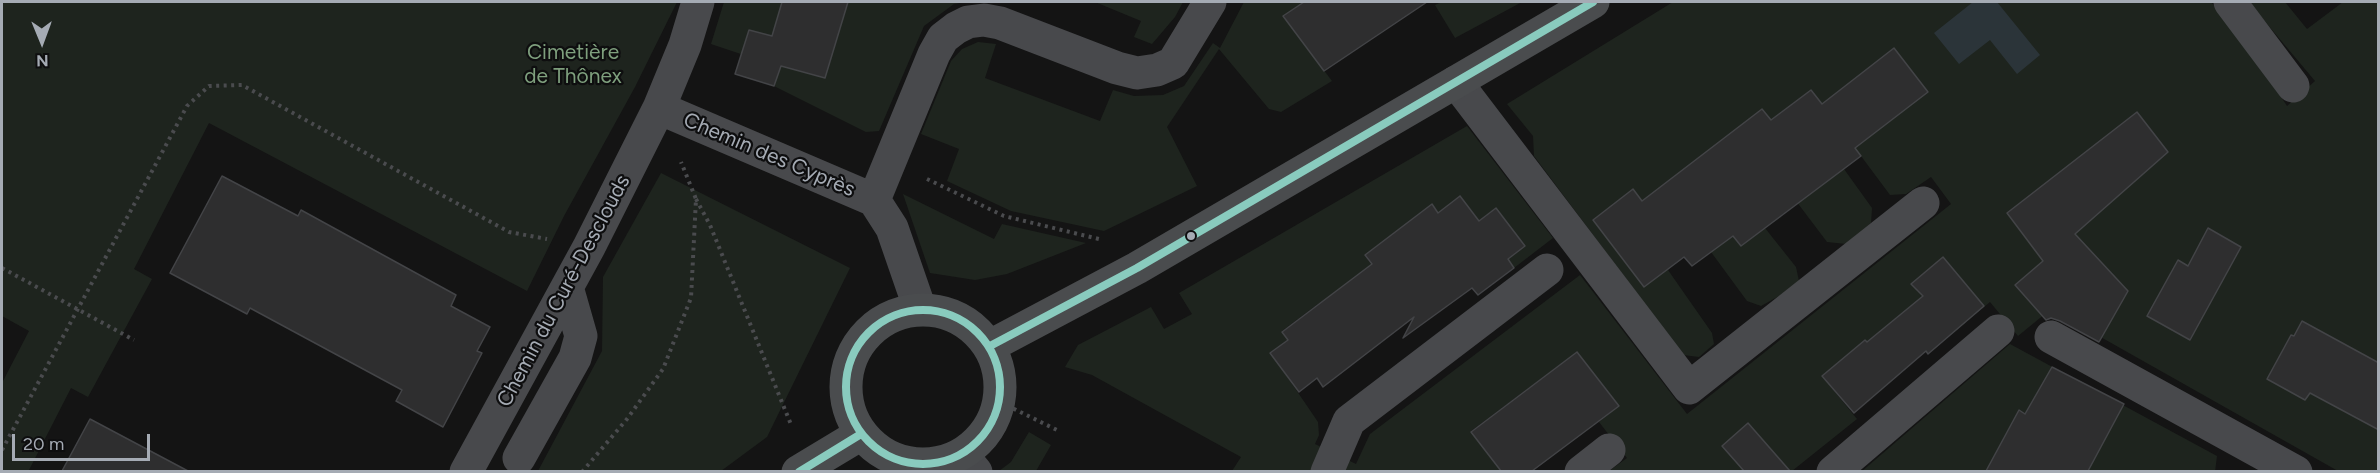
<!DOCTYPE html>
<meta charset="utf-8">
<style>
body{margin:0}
#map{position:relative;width:2380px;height:473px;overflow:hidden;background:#141414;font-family:Figtree,sans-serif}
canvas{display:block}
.frame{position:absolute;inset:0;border:3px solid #a5abb4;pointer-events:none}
.north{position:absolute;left:12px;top:12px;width:60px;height:60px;-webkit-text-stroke:4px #0e0e0f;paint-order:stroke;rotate:179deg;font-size:16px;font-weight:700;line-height:24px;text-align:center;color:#a5abb4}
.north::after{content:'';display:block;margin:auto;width:21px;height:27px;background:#a5abb4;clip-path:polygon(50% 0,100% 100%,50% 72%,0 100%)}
.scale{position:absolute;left:12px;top:434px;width:138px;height:27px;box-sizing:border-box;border:3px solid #a5abb4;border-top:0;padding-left:8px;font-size:18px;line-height:21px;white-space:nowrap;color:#a5abb4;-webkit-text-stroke:4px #0e0e0f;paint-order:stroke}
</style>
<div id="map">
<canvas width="2380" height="473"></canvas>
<div class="frame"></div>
<div class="north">N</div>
<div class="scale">20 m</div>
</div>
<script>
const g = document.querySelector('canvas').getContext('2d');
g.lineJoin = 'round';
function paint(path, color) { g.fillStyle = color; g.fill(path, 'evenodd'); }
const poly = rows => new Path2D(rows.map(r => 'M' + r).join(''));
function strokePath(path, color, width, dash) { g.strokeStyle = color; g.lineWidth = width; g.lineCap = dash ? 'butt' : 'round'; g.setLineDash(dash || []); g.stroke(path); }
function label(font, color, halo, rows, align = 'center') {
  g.font = font + ' Figtree,sans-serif'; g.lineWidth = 4.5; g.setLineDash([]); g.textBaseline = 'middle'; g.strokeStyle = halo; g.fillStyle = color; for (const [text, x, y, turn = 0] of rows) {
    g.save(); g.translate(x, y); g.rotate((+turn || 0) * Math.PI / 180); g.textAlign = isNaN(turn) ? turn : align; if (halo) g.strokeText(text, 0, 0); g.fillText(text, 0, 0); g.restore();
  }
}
const green = poly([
 [2,2,677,2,635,87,564,216,527,291,209,123,134,269,152,279,88,397,71,388,28,472,2,471,2,383,29,331,2,316],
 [724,2,965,2,954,4,924,26,879,131,866,132,774,86,736,73,741,54,711,44],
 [1095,2,1183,2,1175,17,1152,44,1134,37,1141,21],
 [1244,2,1304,2,1283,16,1332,81,1281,112,1269,109,1219,49,1167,127,1197,186,1104,231,1011,211,947,181,959,149,921,134,951,61,962,49,978,42,996,44,985,78,1100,121,1113,90,1134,96,1163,95,1184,86,1213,43,1220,48],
 [1442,2,1522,2,1455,38,1435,5],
 [1673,2,2211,2,2251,50,2287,106,2315,81,2252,6,2252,2,2285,2,2307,29,2343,2,2378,2,2378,471,2338,471,2051,309,2018,336,1990,302,1928,354,1925,351,1872,348,1865,340,1822,376,1857,419,1792,471,1609,471,1627,458,1599,422,1618,406,1577,352,1471,431,1501,472,1232,471,1241,457,1092,375,1065,367,1078,345,1151,307,1164,329,1192,314,1179,293,1467,126,1553,238,1514,268,1508,259,1525,246,1496,208,1479,221,1473,213,1387,239,1365,256,1377,272,1318,304,1282,331,1288,340,1271,353,1318,422,1319,435,1315,444,1356,464,1370,434,1580,275,1687,414,1951,204,1931,177,1906,194,1890,195,1861,156,1844,169,1872,208,1871,223,1846,244,1827,242,1790,193,1773,206,1781,217,1765,228,1796,267,1799,281,1779,296,1761,306,1747,301,1711,252,1692,266,1684,257,1668,270,1712,333,1714,344,1699,357,1683,355,1534,156,1533,136,1507,104],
 [661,173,850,268,767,437,721,471,538,471,602,351,603,277],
 [903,194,994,239,1002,224,1086,243,1007,274,975,280,930,273],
 [2010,344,2217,456,2215,472,1861,472],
 [1029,432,1051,445,1036,471,999,471,1011,462]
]);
const water = poly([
 [1973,2,1997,2,2040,55,2017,74,1990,40,1959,64,1934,33]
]);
const building = poly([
 [782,2,848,2,825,78,781,66,774,86,735,74,749,30,772,36,782,2],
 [1304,2,1427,2,1324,71,1283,16,1304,2],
 [1894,48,1928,92,1855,148,1861,156,1741,246,1733,236,1692,266,1684,257,1644,287,1593,220,1633,189,1642,201,1762,109,1771,120,1811,90,1822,104,1894,48],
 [2137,112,2168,152,2075,234,2128,291,2099,342,2060,321,2051,318,2046,320,2015,285,2043,261,2007,213,2137,112],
 [222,176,298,216,301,210,456,295,451,306,490,327,477,351,482,353,443,427,396,401,402,390,250,308,247,314,170,273,222,176],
 [1460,196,1479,221,1496,208,1525,246,1508,259,1514,268,1478,295,1472,288,1403,338,1414,317,1323,387,1317,378,1299,392,1270,353,1288,340,1282,332,1372,264,1365,255,1432,204,1438,213,1460,196],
 [2208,228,2241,247,2190,340,2147,316,2178,260,2188,266,2208,228],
 [1943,257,1984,306,1928,354,1926,351,1854,413,1822,376,1865,340,1867,342,1923,296,1911,284,1943,257],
 [2302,321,2379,363,2379,430,2310,393,2305,400,2267,379,2291,335,2294,336,2302,321],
 [1577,352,1619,406,1532,471,1501,471,1471,432,1577,352],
 [2052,367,2124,404,2088,471,1986,471,2019,410,2025,414,2052,367],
 [90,419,188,471,62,471,90,419],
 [1748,423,1790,471,1744,471,1722,446,1748,423]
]);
const path = poly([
 [927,179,1004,216,1103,240],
 [696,199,710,225,792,427],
 [2,268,134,340],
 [1000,402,1059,431],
 [2,450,187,106,209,86,242,85,509,232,547,239],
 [582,472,627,419,663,369,691,298,696,199,681,162]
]);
const minor = poly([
 [698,2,685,45,659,108,874,200,892,228,920,309],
 [2230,2,2293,86],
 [1456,82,1689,388,1923,203],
 [874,200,934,54,943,38,956,28,968,22,984,20,1000,23,1117,68,1137,73,1157,70,1173,63,1210,2],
 [2051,337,2296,472],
 [962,455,976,472],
 [519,458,575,358,581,336,567,287],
 [466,472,589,247,659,108],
 [1327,472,1349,421,1547,270],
 [1581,472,1609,450],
 [1833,472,1998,331]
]);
const major = poly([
 '846 387a77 77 0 1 1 154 0a77 77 0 1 1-154 0Z',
 [990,346,1137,268,1593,2],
 [798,472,861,434]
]);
const bus1 = poly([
 '846 387a77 77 0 1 1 154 0a77 77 0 1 1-154 0Z',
 [990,346,1137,268,1593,2],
 [799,472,861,434]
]);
const markers = [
 [1191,236,5,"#a5abb4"]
];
const parkNames = [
 ["Cimetière",573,53],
 ["de Thônex",573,77]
];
const streetNames = [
 ["Chemin des Cyprès",769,155,23],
 ["Chemin du Curé-Desclouds",564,291,-62]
];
paint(green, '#1e241e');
paint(water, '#2b3439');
paint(building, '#2e2e2f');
strokePath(building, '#434447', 1.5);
strokePath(path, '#4a4b4e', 4, [3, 4.5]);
strokePath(minor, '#48494c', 33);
strokePath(major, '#4a4c4e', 33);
strokePath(bus1, '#89cbbe', 8);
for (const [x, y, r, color] of markers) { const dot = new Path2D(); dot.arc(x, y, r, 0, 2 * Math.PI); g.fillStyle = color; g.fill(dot); strokePath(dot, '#0e0e0f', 2); }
label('21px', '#7e9f7d', '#0e0e0f', parkNames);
label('21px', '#a5abb4', '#0e0e0f', streetNames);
</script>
